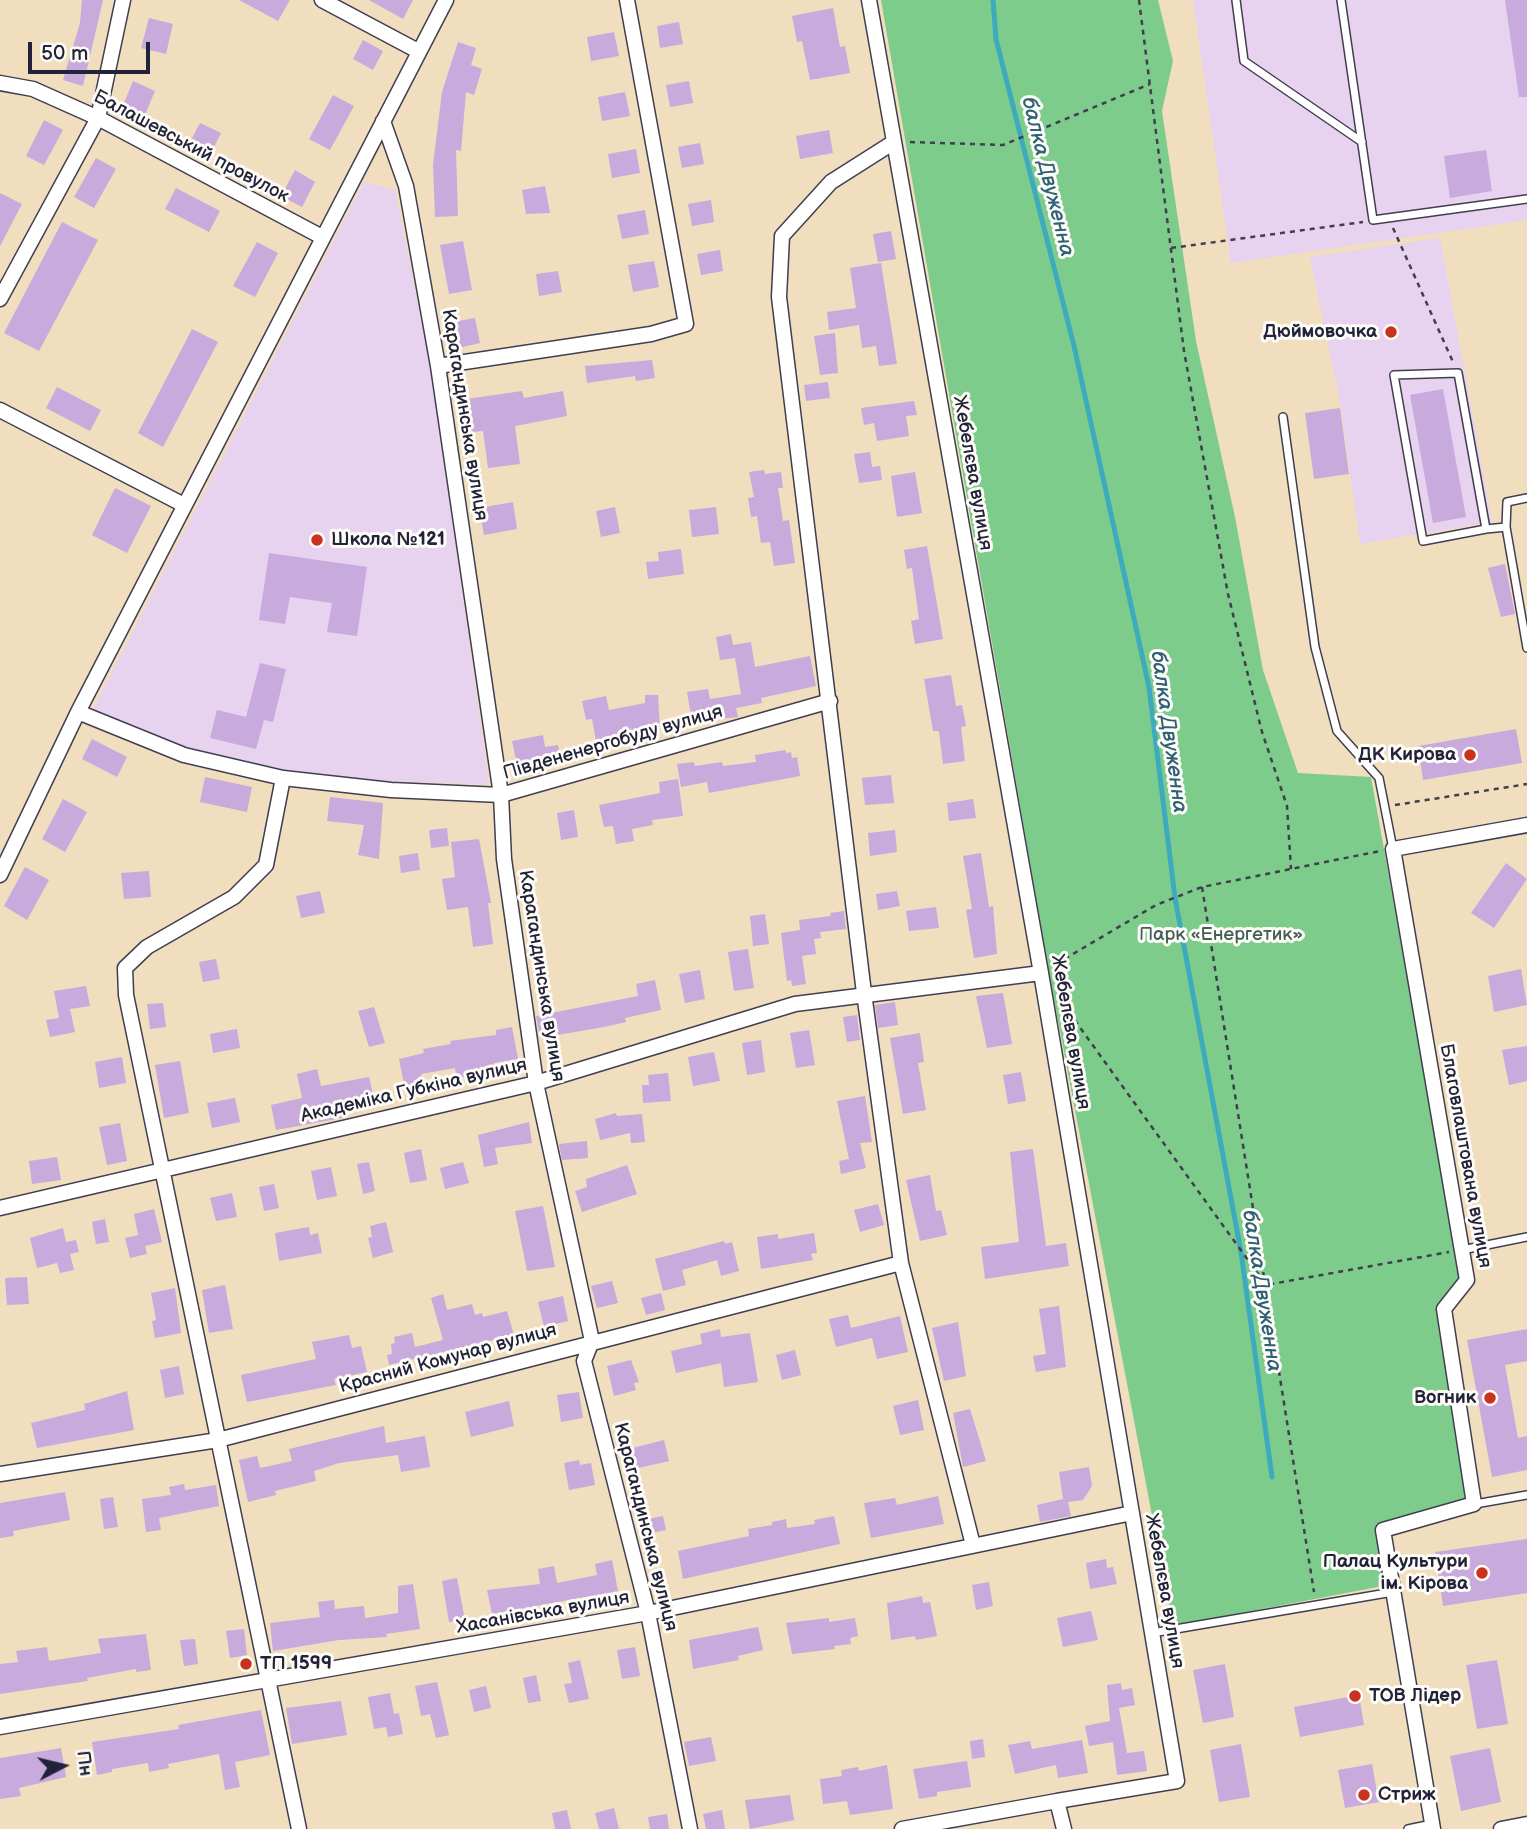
<!DOCTYPE html>
<meta charset="utf-8">
<style>
body{margin:0}
#map{position:relative;width:1527px;height:1829px;overflow:hidden;background:#f0debf;font-family:"Balsamiq Sans",sans-serif}
canvas{display:block}
.north{position:absolute;left:28px;top:1731px;width:70px;height:70px;-webkit-text-stroke:5px #fdfcf7;paint-order:stroke;rotate:83deg;font-size:19px;font-weight:700;line-height:28px;text-align:center;color:#22223b}
.north::after{content:'';display:block;margin:auto;width:24px;height:32px;background:#22223b;clip-path:polygon(50% 0,100% 100%,50% 72%,0 100%)}
.scale{position:absolute;left:28px;top:42px;width:122px;height:32px;box-sizing:border-box;border:4px solid #22223b;border-top:0;padding-left:9px;font-size:21px;line-height:24px;white-space:nowrap;color:#22223b;-webkit-text-stroke:5px #fdfcf7;paint-order:stroke}
</style>
<div id="map">
<canvas width="1527" height="1829"></canvas>
<div class="north">Пн</div>
<div class="scale">50 m</div>
</div>
<script>
const g = document.querySelector('canvas').getContext('2d');
g.lineJoin = 'round';
function paint(path, color) { g.fillStyle = color; g.fill(path, 'evenodd'); }
const poly = rows => new Path2D(rows.map(r => 'M' + r).join(''));
function strokePath(path, color, width, dash) { g.strokeStyle = color; g.lineWidth = width; g.lineCap = dash ? 'butt' : 'round'; g.setLineDash(dash || []); g.stroke(path); }
function label(font, color, halo, rows, align = 'center') {
  g.font = font + ' "Balsamiq Sans",sans-serif'; g.lineWidth = 6; g.setLineDash([]); g.textBaseline = 'middle'; g.strokeStyle = halo; g.fillStyle = color; for (const [text, x, y, turn = 0] of rows) {
    g.save(); g.translate(x, y); g.rotate((+turn || 0) * Math.PI / 180); g.textAlign = isNaN(turn) ? turn : align; if (halo) g.strokeText(text, 0, 0); g.fillText(text, 0, 0); g.restore();
  }
}
const built = poly([
 [1193,0,1527,0,1527,220,1231,263],
 [364,182,395,190,431,369,489,784,391,782,284,771,184,749,92,711],
 [1440,238,1492,522,1360,544,1341,407,1310,257]
]);
const green = poly([
 [881,0,1158,0,1173,61,1162,111,1196,341,1235,517,1263,670,1298,773,1371,777,1461,1278,1440,1307,1469,1501,1379,1527,1388,1585,1173,1626,1049,973]
]);
const stream = poly([
 [993,0,996,39,1074,346,1149,687,1175,898,1241,1252,1272,1477]
]);
const building = poly([
 [82,0,103,0,83,86,63,80,80,23],
 [239,0,290,0,278,21],
 [369,0,413,0,403,19],
 [1505,0,1527,0,1527,97,1519,97],
 [833,8,840,47,845,46,850,73,810,80,802,41,797,42,792,16],
 [149,18,173,24,166,54,141,48],
 [679,22,683,44,660,48,657,26],
 [614,32,619,56,591,61,587,37],
 [363,40,383,51,373,70,353,59],
 [458,42,476,48,471,65,482,69,474,95,466,92,461,151,456,150,458,216,435,217,433,165,442,92],
 [133,81,155,91,144,117,122,108],
 [689,81,693,103,670,107,666,85],
 [625,92,630,116,602,121,598,97],
 [333,95,354,106,330,150,309,139],
 [44,120,63,130,44,165,26,156],
 [200,123,221,133,211,153,190,142],
 [829,130,833,153,800,159,796,136],
 [700,143,704,164,682,168,678,147],
 [636,149,640,173,612,178,608,154],
 [1486,150,1492,191,1450,198,1444,156],
 [96,158,116,169,94,208,74,197],
 [295,170,315,182,302,207,281,196],
 [545,186,550,213,526,214,522,190],
 [176,188,220,211,209,232,165,209],
 [0,193,22,204,0,246],
 [711,200,714,222,692,226,688,204],
 [645,210,649,234,622,239,617,215],
 [62,222,98,240,39,351,4,333],
 [891,231,896,259,878,262,873,234],
 [463,241,472,290,449,294,440,245],
 [257,242,278,253,255,297,233,286],
 [720,250,723,271,701,275,697,254],
 [654,261,659,287,633,292,628,265],
 [881,263,897,364,879,366,876,346,862,348,859,325,829,330,827,312,856,308,850,268],
 [558,271,562,292,539,296,536,274],
 [475,318,480,343,458,348,453,322],
 [192,329,218,342,163,447,138,433],
 [835,333,838,373,820,375,814,336],
 [652,360,655,378,636,381,635,376,587,383,585,366],
 [828,382,830,398,806,401,804,385],
 [57,387,101,410,90,431,46,408],
 [1443,389,1466,517,1433,523,1410,395],
 [522,391,524,398,563,391,567,416,515,426,520,464,488,468,483,431,472,432,467,399],
 [914,401,917,415,906,416,909,436,877,441,874,423,864,425,861,408],
 [1340,408,1349,474,1314,479,1305,413],
 [870,452,872,467,880,466,882,480,859,483,854,454],
 [764,470,765,474,781,472,783,488,778,488,783,521,789,520,795,563,774,566,770,542,761,543,757,516,751,517,748,498,754,497,749,472],
 [915,472,922,513,897,517,891,476],
 [115,488,151,506,127,553,92,535],
 [513,502,517,529,484,535,479,508],
 [615,507,620,533,601,537,596,511],
 [716,507,719,534,692,537,689,510],
 [927,546,943,639,915,644,911,621,919,619,912,568,907,569,904,550],
 [681,549,684,574,648,579,646,562,659,561,658,552],
 [269,553,367,567,357,636,327,632,332,603,290,597,285,624,259,620],
 [1505,564,1515,614,1501,617,1488,568],
 [731,634,733,645,751,642,755,667,810,656,816,686,761,698,762,703,736,708,738,717,692,722,687,692,708,689,710,699,741,694,735,658,720,660,716,637],
 [260,663,286,669,273,722,264,720,256,749,210,738,217,710,246,717],
 [951,675,956,706,962,705,966,726,961,727,965,761,943,764,939,731,933,731,924,679],
 [645,695,658,695,660,730,596,741,592,719,586,720,582,701,606,696,609,710,645,703],
 [1516,729,1522,763,1423,780,1418,746],
 [543,735,545,747,558,745,561,761,518,769,512,741],
 [92,739,127,757,117,777,82,759],
 [785,750,786,753,791,752,792,758,797,757,800,776,709,793,707,782,681,787,677,764,694,762,695,766,722,762,723,766,756,762,755,755],
 [891,775,894,803,865,805,862,778],
 [205,777,252,787,247,812,200,802],
 [678,779,683,816,652,820,653,825,632,829,634,841,616,844,613,826,604,827,599,805,660,793,659,782],
 [330,797,383,803,379,859,358,855,364,825,327,821],
 [63,799,87,812,65,852,42,839],
 [973,799,976,818,949,821,947,803],
 [574,810,578,837,561,840,557,813],
 [447,828,449,846,431,848,429,830],
 [895,830,897,852,870,856,868,833],
 [479,839,491,903,488,903,493,944,473,947,468,907,447,910,442,879,455,877,451,842],
 [418,853,420,870,401,873,399,856],
 [981,853,989,907,993,906,997,954,974,958,966,910,972,909,963,856],
 [1506,863,1527,879,1494,928,1471,913],
 [25,867,49,880,27,920,4,906],
 [149,871,151,897,124,899,121,873],
 [320,891,325,913,301,918,296,896],
 [897,891,900,906,878,910,876,894],
 [936,907,939,928,909,931,906,911],
 [844,911,846,929,820,932,821,938,814,939,816,954,802,956,806,984,792,986,791,980,787,981,781,933,800,930,799,920,831,916,830,913],
 [765,914,769,944,753,946,750,916],
 [748,949,754,988,734,991,728,952],
 [216,959,220,979,203,982,199,962],
 [1521,969,1527,1005,1494,1012,1488,976],
 [700,970,705,999,685,1003,679,974],
 [655,980,661,1010,625,1018,626,1022,604,1027,540,1038,536,1016,638,996,636,984],
 [86,986,90,1006,70,1009,75,1032,50,1037,46,1020,59,1018,54,991],
 [1003,993,1012,1044,987,1048,976,996],
 [895,1002,898,1025,878,1028,875,1005],
 [163,1003,166,1027,150,1029,147,1004],
 [374,1007,385,1043,369,1047,358,1011],
 [857,1015,860,1040,847,1042,843,1017],
 [512,1027,518,1059,494,1063,494,1066,472,1071,473,1075,457,1078,455,1068,421,1074,423,1085,405,1089,399,1059,424,1053,423,1049,451,1044,450,1041,496,1035,496,1030],
 [237,1029,240,1048,213,1053,210,1034],
 [809,1030,815,1065,796,1068,790,1033],
 [920,1033,924,1062,918,1063,926,1110,903,1114,890,1038],
 [761,1040,765,1072,747,1075,742,1043],
 [1527,1046,1527,1081,1509,1085,1502,1050],
 [714,1052,720,1081,693,1086,688,1057],
 [122,1057,126,1083,99,1088,95,1062],
 [180,1061,189,1113,164,1118,155,1065],
 [317,1069,321,1086,369,1077,375,1104,347,1111,348,1117,276,1130,271,1105,302,1098,297,1074],
 [1021,1072,1026,1101,1008,1104,1003,1075],
 [668,1073,671,1101,643,1103,642,1085,649,1085,648,1075],
 [865,1096,872,1142,860,1143,866,1168,841,1174,839,1161,849,1159,837,1101],
 [235,1098,240,1122,212,1128,207,1103],
 [616,1113,617,1116,642,1114,645,1142,631,1143,630,1133,600,1140,595,1119],
 [529,1122,532,1143,495,1148,498,1164,484,1167,478,1135],
 [120,1123,127,1161,107,1165,99,1127],
 [587,1141,588,1158,562,1160,559,1144],
 [421,1149,427,1180,410,1183,404,1153],
 [1033,1149,1046,1246,1066,1243,1069,1266,985,1279,981,1247,1019,1242,1010,1152],
 [57,1157,61,1180,32,1184,29,1161],
 [369,1162,375,1191,363,1194,357,1164],
 [463,1162,469,1183,445,1189,440,1168],
 [627,1165,637,1194,582,1212,575,1191,587,1187,586,1179],
 [331,1167,337,1196,317,1200,311,1171],
 [930,1175,936,1211,941,1210,947,1235,920,1241,906,1180],
 [274,1184,279,1208,264,1211,259,1187],
 [232,1193,237,1217,216,1221,210,1198],
 [878,1204,884,1225,860,1232,854,1210],
 [543,1206,555,1267,527,1271,515,1211],
 [154,1209,162,1242,145,1246,147,1254,130,1258,125,1238,138,1235,134,1214],
 [105,1219,109,1242,96,1244,92,1222],
 [386,1222,393,1252,373,1258,368,1238,372,1237,370,1226],
 [309,1227,310,1235,318,1233,322,1253,279,1261,275,1233],
 [63,1228,66,1242,76,1240,79,1252,70,1254,74,1270,60,1273,57,1263,37,1268,30,1238],
 [814,1233,817,1253,811,1254,813,1260,761,1269,757,1237,778,1234,778,1239],
 [724,1241,725,1244,732,1242,739,1271,721,1276,717,1260,682,1270,686,1285,663,1291,655,1259],
 [27,1277,29,1304,7,1305,5,1278],
 [612,1281,618,1303,597,1308,591,1286],
 [225,1285,233,1329,209,1333,202,1290],
 [175,1288,181,1333,155,1338,152,1321,156,1320,151,1293],
 [661,1293,665,1310,646,1315,641,1298],
 [443,1294,447,1310,472,1304,475,1315,482,1313,483,1317,507,1311,514,1335,389,1365,387,1355,392,1354,391,1344,395,1343,394,1337,412,1333,415,1347,443,1340,431,1298],
 [563,1296,568,1321,544,1327,538,1302],
 [1059,1306,1066,1367,1036,1372,1033,1356,1046,1354,1039,1309],
 [848,1315,851,1328,900,1316,908,1352,877,1359,872,1338,836,1347,829,1319],
 [958,1322,966,1376,944,1381,932,1328],
 [720,1329,721,1337,750,1333,758,1382,724,1387,721,1363,676,1373,671,1351,702,1344,700,1334],
 [1527,1329,1527,1361,1505,1365,1518,1438,1527,1436,1527,1470,1492,1477,1467,1340],
 [349,1335,352,1348,361,1346,367,1372,334,1379,336,1385,247,1402,241,1375,316,1359,312,1342],
 [795,1350,801,1375,782,1380,776,1355],
 [631,1360,639,1382,634,1383,636,1390,614,1396,607,1366],
 [179,1366,184,1394,165,1398,160,1370],
 [127,1391,134,1430,37,1448,31,1423,85,1410,84,1404],
 [579,1392,583,1418,561,1422,557,1395],
 [918,1400,924,1430,900,1435,893,1406],
 [509,1401,514,1426,471,1437,465,1412],
 [970,1409,986,1461,963,1467,953,1413],
 [384,1426,386,1443,425,1436,430,1467,401,1472,398,1455,339,1463,314,1471,316,1481,275,1491,276,1495,248,1502,239,1460,257,1456,260,1468,292,1461,289,1449],
 [664,1440,669,1461,634,1469,629,1449],
 [579,1460,580,1465,591,1463,595,1485,569,1490,564,1463],
 [1089,1467,1092,1486,1083,1500,1068,1502,1071,1516,1040,1522,1037,1505,1063,1499,1059,1472],
 [184,1484,185,1490,216,1485,219,1506,159,1518,161,1530,146,1532,142,1499,171,1495,169,1487],
 [65,1492,70,1520,13,1531,14,1536,0,1538,0,1503],
 [938,1496,944,1524,871,1538,864,1503,895,1498,897,1505],
 [113,1497,118,1527,104,1529,100,1499],
 [663,1516,666,1530,645,1534,643,1520],
 [834,1516,840,1544,683,1579,678,1551,749,1536,748,1529,772,1525,772,1522,786,1519,787,1528,815,1524,814,1520],
 [1527,1539,1527,1593,1443,1606,1435,1552],
 [1106,1559,1107,1568,1113,1567,1117,1584,1090,1589,1086,1563],
 [612,1560,618,1591,492,1614,487,1590,540,1584,538,1569,554,1566,557,1583,597,1575,595,1564],
 [457,1578,465,1620,449,1622,442,1581],
 [989,1582,993,1606,976,1610,972,1585],
 [413,1584,420,1629,386,1634,387,1637,339,1640,273,1651,270,1623,320,1617,318,1602,334,1600,335,1609,364,1606,365,1618,398,1613,398,1586],
 [922,1596,923,1603,930,1602,937,1636,916,1640,915,1636,891,1640,887,1603],
 [1091,1611,1098,1640,1063,1647,1057,1618],
 [829,1618,829,1622,855,1618,858,1636,850,1638,851,1644,834,1646,835,1649,792,1654,786,1623],
 [758,1627,763,1650,738,1656,739,1660,693,1669,689,1640],
 [244,1629,247,1655,230,1658,226,1631],
 [146,1634,151,1670,136,1672,136,1669,87,1678,88,1681,0,1694,0,1664,18,1662,16,1651,47,1647,49,1661,101,1653,98,1639],
 [195,1639,198,1664,184,1666,180,1640],
 [635,1647,640,1676,622,1679,617,1650],
 [580,1660,589,1699,569,1703,564,1684,572,1683,568,1663],
 [1497,1660,1508,1724,1477,1729,1466,1665],
 [1225,1664,1234,1717,1203,1723,1193,1670],
 [536,1675,541,1701,528,1703,523,1678],
 [437,1682,449,1735,436,1738,430,1714,421,1716,415,1686],
 [1121,1683,1122,1690,1132,1688,1135,1705,1119,1708,1127,1753,1144,1751,1147,1771,1117,1775,1113,1742,1089,1746,1085,1726,1110,1721,1107,1685],
 [486,1686,491,1708,474,1712,469,1690],
 [390,1693,394,1714,399,1713,403,1734,388,1737,386,1727,374,1729,368,1697],
 [1359,1695,1364,1725,1300,1737,1294,1707],
 [341,1701,347,1735,292,1744,286,1708],
 [261,1710,270,1755,235,1762,240,1787,225,1790,219,1754,168,1764,169,1768,149,1772,148,1763,112,1769,112,1772,97,1775,92,1742,179,1729,178,1725],
 [711,1737,716,1761,689,1766,684,1742],
 [983,1739,985,1757,972,1759,970,1741],
 [1082,1740,1088,1773,1058,1778,1056,1765,1015,1774,1008,1745,1030,1741,1032,1749],
 [1241,1744,1250,1797,1219,1802,1210,1750],
 [61,1748,66,1777,19,1788,21,1796,0,1799,0,1758],
 [1490,1748,1501,1802,1461,1811,1450,1756],
 [967,1761,971,1787,937,1792,937,1796,919,1799,913,1769],
 [1372,1764,1379,1802,1345,1808,1338,1770],
 [887,1765,893,1809,850,1815,847,1801,823,1804,820,1779,842,1776,841,1770,858,1767,859,1771],
 [790,1795,794,1820,750,1829,745,1800],
 [614,1808,619,1829,599,1829,595,1813],
 [567,1810,571,1829,555,1829,552,1813],
 [722,1810,725,1829,706,1829,703,1814],
 [667,1814,669,1829,650,1829,648,1817]
]);
const path = poly([
 [1139,0,1184,351,1228,594,1262,732,1287,806,1291,869],
 [910,142,1003,145,1150,84],
 [1393,228,1453,362],
 [1171,248,1363,222],
 [1395,805,1527,784],
 [1202,887,1314,1592],
 [1056,964,1156,905,1202,887,1380,851],
 [1063,1004,1266,1285,1449,1252]
]);
const service = poly([
 [1236,0,1244,61,1362,142],
 [1341,0,1373,220,1527,199],
 [1283,417,1315,647,1337,731,1379,778,1393,849],
 [1506,527,1507,502,1527,498],
 [1486,529,1423,541,1394,375,1458,373,1486,529,1506,527,1527,648],
 [1462,1250,1527,1237],
 [1475,1504,1527,1495],
 [1152,1633,1393,1592],
 [1408,1829,1432,1824]
]);
const minor = poly([
 [322,0,418,51],
 [869,0,1041,973,1177,1781,1057,1801,1064,1829],
 [0,83,33,89,98,118,322,237],
 [383,121,406,186,438,366,501,795,504,859,536,1083,592,1341,584,1361,648,1613,690,1829],
 [894,142,831,182,782,236,779,297,864,993,901,1263,973,1545],
 [0,299,98,118,123,0],
 [438,366,651,334,686,324,627,0],
 [0,410,184,505],
 [78,712,184,755,283,778,391,790,501,795,830,701],
 [283,778,266,865,234,897,147,947,125,968,126,995,299,1829],
 [0,875,78,712,446,0],
 [0,1208,536,1083,795,1004,1041,973],
 [0,1474,218,1440,901,1263],
 [0,1727,648,1613,1132,1513],
 [902,1829,1057,1801],
 [1433,1829,1383,1530,1474,1504,1444,1309,1467,1280,1393,849,1527,825],
 [1501,1829,1527,1824]
]);
const markers = [
 [1391,332,7,"#c8321e"],
 [317,540,7,"#c8321e"],
 [1470,755,7,"#c8321e"],
 [1490,1398,7,"#c8321e"],
 [1482,1573,7,"#c8321e"],
 [246,1664,7,"#c8321e"],
 [1355,1696,7,"#c8321e"],
 [1364,1795,7,"#c8321e"]
];
const streetNames = [
 ["Балашевський провулок",191,147,28],
 ["Карагандинська вулиця",464,415,81],
 ["Жебелєва вулиця",972,473,80],
 ["Південенергобуду вулиця",613,743,-16],
 ["Карагандинська вулиця",541,976,81],
 ["Жебелєва вулиця",1070,1032,80],
 ["Академіка Губкіна вулиця",414,1091,-13],
 ["Благовлаштована вулиця",1465,1156,80],
 ["Красний Комунар вулиця",448,1359,-15],
 ["Карагандинська вулиця",645,1527,76],
 ["Жебелєва вулиця",1164,1591,80],
 ["Хасанівська вулиця",543,1613,-10]
];
const poiNames = [
 ["Дюймовочка",1377,332],
 ["Школа №121",331,540,"left"],
 ["ДК Кирова",1456,755],
 ["Вогник",1476,1398],
 ["Палац Культури",1468,1562],
 ["ім. Кірова",1468,1584],
 ["ТП 1599",260,1664,"left"],
 ["ТОВ Лідер",1369,1696,"left"],
 ["Стриж",1378,1795,"left"]
];
const parkNames = [
 ["Парк «Енергетик»",1221,935]
];
const waterNames = [
 ["балка Двуженна",1047,177,76],
 ["балка Двуженна",1168,732,82],
 ["балка Двуженна",1261,1291,81]
];
paint(built, '#e7d2ef');
paint(green, '#7dcc8c');
strokePath(stream, '#3eabbd', 5);
paint(building, '#c8aadd');
strokePath(service, '#413e4f', 10);
strokePath(minor, '#413e4f', 17);
strokePath(path, '#413e4f', 2.5, [5, 5]);
strokePath(service, '#fff', 7);
strokePath(minor, '#fff', 14);
for (const [x, y, r, color] of markers) { const dot = new Path2D(); dot.arc(x, y, r, 0, 2 * Math.PI); g.fillStyle = color; g.fill(dot); strokePath(dot, '#fdfcf7', 2.5); }
label('19px', '#22223b', '#fdfcf7', streetNames);
label('bold 19px', '#22223b', '#fdfcf7', poiNames, 'right');
label('19px', '#425e57', '#fdfcf7', parkNames);
label('italic 21px', '#2f6076', '#fdfcf7', waterNames);
</script>
